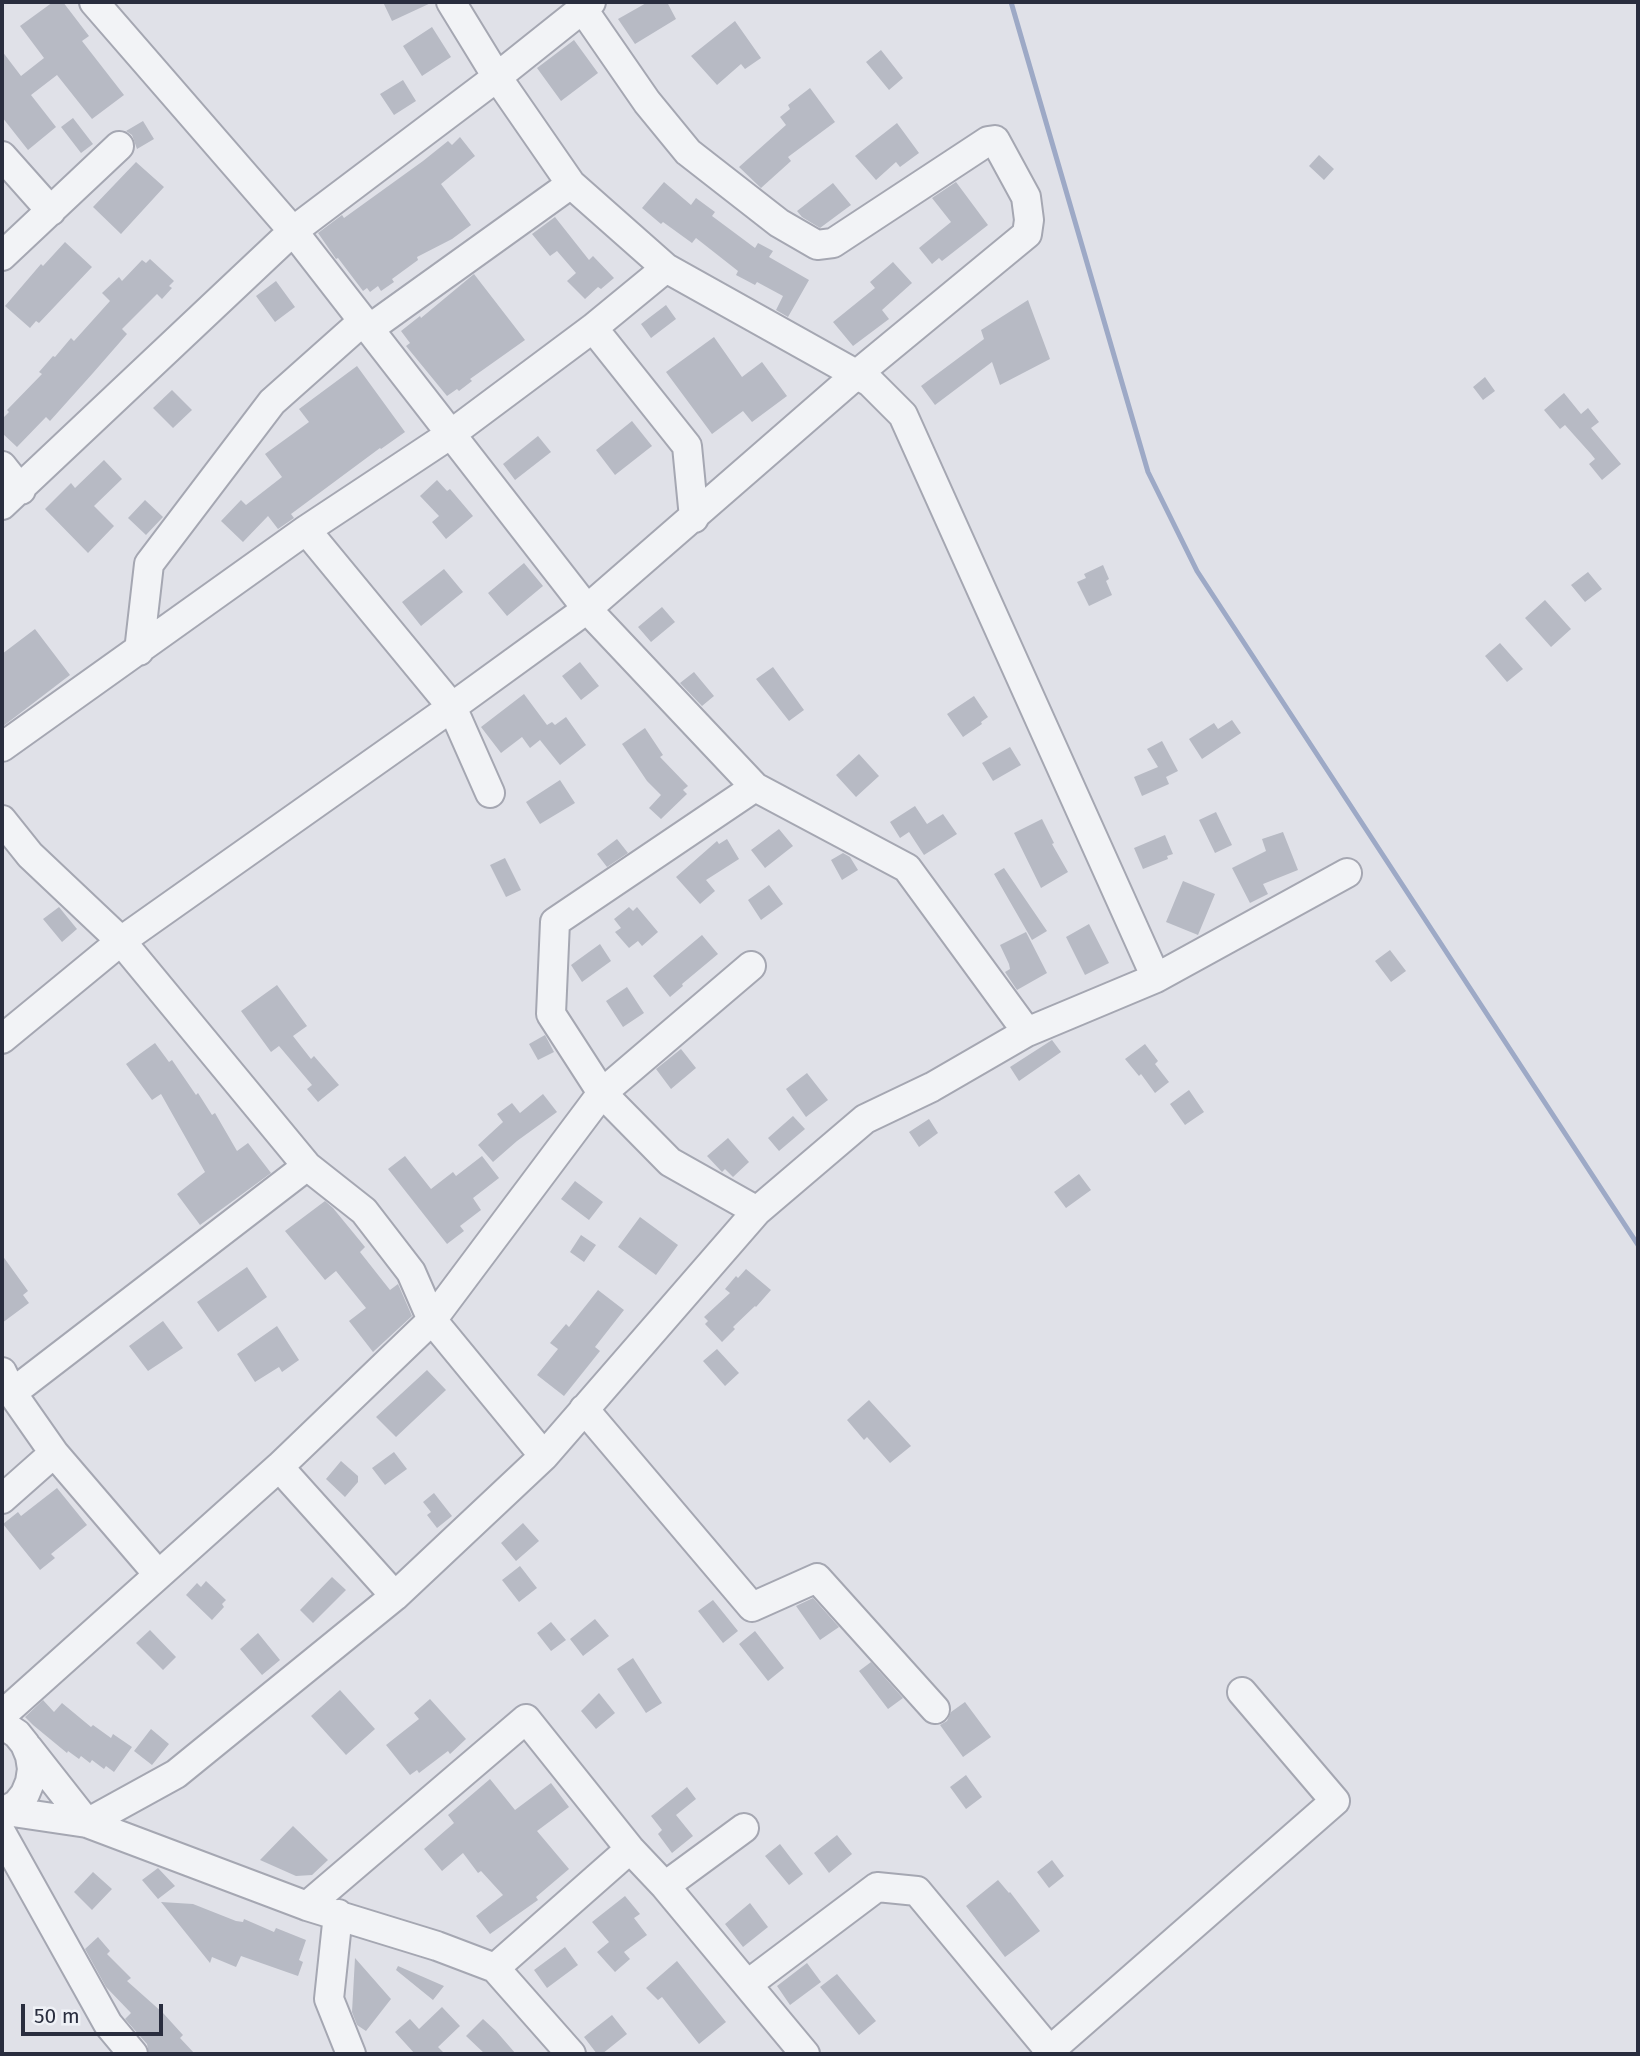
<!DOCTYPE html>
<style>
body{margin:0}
#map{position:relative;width:1640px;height:2056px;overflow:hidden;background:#e0e1e8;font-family:"Fira Sans",sans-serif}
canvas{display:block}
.frame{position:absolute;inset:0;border:4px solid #292d3e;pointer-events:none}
.scale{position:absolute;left:21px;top:2004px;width:142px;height:32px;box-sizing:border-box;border:4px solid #292d3e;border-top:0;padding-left:9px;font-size:21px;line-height:24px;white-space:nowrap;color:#292d3e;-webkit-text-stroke:5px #eff1f6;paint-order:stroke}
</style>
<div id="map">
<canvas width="1640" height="2056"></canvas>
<div class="frame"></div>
<div class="scale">50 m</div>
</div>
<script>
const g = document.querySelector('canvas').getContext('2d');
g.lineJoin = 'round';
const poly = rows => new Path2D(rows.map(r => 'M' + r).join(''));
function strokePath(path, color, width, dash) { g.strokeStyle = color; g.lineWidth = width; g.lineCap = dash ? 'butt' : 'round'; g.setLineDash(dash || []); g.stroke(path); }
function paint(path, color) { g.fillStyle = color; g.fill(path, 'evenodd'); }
const stream = poly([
 [1011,2,1148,472,1197,571,1638,1245]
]);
const building = poly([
 [53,2,63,2,89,36,82,41,124,95,92,119,57,75,31,95,56,127,28,150,2,117,2,51,21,76,44,58,20,26],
 [383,2,433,2,392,21],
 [648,2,667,2,676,19,635,44,618,19],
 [735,21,761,58,745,69,741,64,717,85,691,56],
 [432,27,451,57,422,76,403,46],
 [574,40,598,73,561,101,537,68],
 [881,50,903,78,889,90,866,62],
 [403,80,416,101,394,115,380,94],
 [810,88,835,122,788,157,791,161,761,188,739,167,786,125,780,117,790,109,788,105],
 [73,118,93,144,81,153,61,127],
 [143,121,154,139,137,149,132,135,126,131],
 [897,123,919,153,900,167,896,162,876,180,855,156],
 [460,137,475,156,441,184,471,225,452,239,417,257,418,260,392,279,394,282,381,291,378,286,370,292,367,288,363,291,338,258,336,259,334,256,318,233,342,215,344,218,423,161,448,141,452,145],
 [1319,155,1334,169,1324,180,1309,166],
 [136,162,164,187,121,234,93,207],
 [664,182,691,205,696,198,715,212,712,216,755,248,758,243,773,251,769,257,809,280,788,317,776,310,783,296,757,282,755,285,736,275,738,271,696,238,692,243,663,222,661,224,642,208],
 [956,182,988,225,942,261,939,258,932,264,919,248,951,222,932,198],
 [833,183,851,205,820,228,802,217,797,211],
 [555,217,589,260,593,256,614,278,601,289,598,287,585,299,567,281,576,273,557,251,550,256,532,234],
 [65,242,92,267,39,323,36,321,30,328,5,306,41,264,43,266],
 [150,259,174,281,169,286,172,288,162,299,157,294,122,329,127,334,93,373,50,421,46,417,17,447,2,433,2,419,9,412,7,410,42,374,39,372,53,356,55,357,71,338,74,341,110,301,102,293,119,277,122,281,142,260,146,263],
 [893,262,912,283,882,310,889,319,853,346,833,322,875,288,870,282],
 [474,274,525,340,470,379,472,381,459,391,457,389,447,396,406,346,410,343,401,331,420,316,421,318],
 [276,281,295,307,275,322,256,296],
 [1028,300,1050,359,1000,385,992,362,935,405,921,386,984,339,981,330],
 [666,305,676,319,651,338,641,324],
 [714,337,742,377,762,362,787,396,752,422,743,411,712,434,666,372],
 [357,366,405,432,381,449,380,448,291,514,294,518,278,529,268,516,243,542,221,521,241,500,246,505,282,477,265,454,309,422,299,409],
 [1485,377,1495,391,1483,400,1473,387],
 [172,390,192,410,173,428,153,408],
 [1564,393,1581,414,1588,408,1599,422,1591,428,1621,464,1602,480,1589,464,1595,459,1591,454,1565,425,1560,429,1544,410],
 [632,421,652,446,615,475,596,450],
 [538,436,551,452,515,480,503,464],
 [104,460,122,479,94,506,114,526,88,553,45,509,71,483,75,488],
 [437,480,447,491,450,489,473,516,446,539,432,522,439,516,420,496],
 [145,500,163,517,146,535,128,518],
 [524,563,543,586,507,616,488,593],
 [1103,565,1109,579,1106,581,1112,595,1089,606,1077,582,1086,578,1084,574],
 [444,569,463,592,421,626,402,602],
 [1588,572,1602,589,1585,602,1571,585],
 [1545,600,1571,629,1551,647,1525,618],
 [662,607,675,622,651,642,638,627],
 [35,629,70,675,2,727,2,654],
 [1500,643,1523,669,1507,682,1485,656],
 [580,662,599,686,581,700,562,676],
 [773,667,804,710,789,721,756,679],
 [694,672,714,696,702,706,680,683],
 [524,694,547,725,552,722,555,725,566,717,586,745,560,765,540,740,530,748,522,737,501,753,481,727],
 [974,696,988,717,981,722,982,724,963,737,947,714],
 [1232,720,1241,733,1202,759,1189,739,1214,723,1218,729],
 [645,728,663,755,660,757,688,786,683,790,687,794,661,819,649,808,661,795,647,781,622,744],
 [1162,741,1178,771,1166,777,1169,784,1142,796,1134,777,1158,767,1147,749],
 [1010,747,1021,765,993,781,982,763],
 [859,754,879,776,856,797,836,775],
 [560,780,575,803,540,824,526,802],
 [915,806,927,824,943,814,957,834,924,855,909,832,900,838,890,822],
 [1216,812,1232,845,1215,853,1199,820],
 [1042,819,1054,843,1052,844,1068,872,1041,888,1014,833],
 [779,829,793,846,765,868,751,850],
 [1283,832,1298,870,1263,884,1268,894,1250,903,1232,868,1266,851,1262,839],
 [1165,835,1173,854,1167,856,1168,859,1143,869,1134,848],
 [617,839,628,853,607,867,597,854],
 [727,839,739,859,706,880,715,891,700,904,676,877,717,841,719,844],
 [843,853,850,857,858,870,842,880,831,860],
 [505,858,521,890,506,897,490,865],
 [1004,868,1047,931,1032,940,994,874],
 [1183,881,1215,894,1198,935,1166,922],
 [769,885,783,904,761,920,748,900],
 [59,907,77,929,62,942,43,919],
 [629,907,633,911,637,907,658,932,642,946,638,941,629,948,615,932,621,928,614,919],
 [1089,924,1109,963,1085,975,1066,937],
 [1026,932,1047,973,1017,990,1005,972,1010,969,1009,964,1000,945],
 [702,935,718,954,682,984,683,986,670,997,653,976],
 [600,944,611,961,582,982,571,965],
 [1390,950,1406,971,1391,982,1375,961],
 [277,985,307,1026,293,1036,311,1059,314,1056,339,1085,318,1102,307,1089,312,1085,279,1046,271,1052,241,1011],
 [627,987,644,1013,623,1027,606,1001],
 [545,1035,554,1052,538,1060,529,1044],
 [1052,1040,1061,1052,1019,1081,1010,1067],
 [155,1043,169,1062,172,1060,196,1095,198,1093,212,1115,215,1113,237,1151,248,1143,271,1173,200,1225,177,1194,205,1172,161,1094,152,1100,126,1064],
 [1145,1044,1158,1061,1155,1064,1169,1082,1155,1093,1141,1074,1139,1076,1125,1059],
 [681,1049,696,1068,671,1089,656,1069],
 [807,1073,828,1100,806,1117,786,1089],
 [1189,1090,1204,1112,1185,1125,1170,1104],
 [543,1094,557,1112,517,1141,493,1162,478,1145,503,1122,497,1114,512,1103,520,1113],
 [793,1116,805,1129,779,1151,768,1138],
 [929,1119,938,1133,919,1147,909,1132],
 [728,1138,749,1162,733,1177,725,1169,722,1172,707,1156],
 [405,1156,431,1189,453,1172,456,1176,482,1156,499,1178,473,1198,481,1210,460,1226,464,1231,447,1244,388,1169],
 [1079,1174,1091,1190,1066,1208,1054,1192],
 [575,1181,603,1202,589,1220,561,1199],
 [325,1201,333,1208,365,1247,360,1252,390,1290,398,1284,412,1316,373,1352,349,1321,366,1308,336,1271,325,1280,285,1231],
 [640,1217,678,1245,656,1275,618,1247],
 [581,1235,596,1245,584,1262,570,1252],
 [2,1255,28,1291,23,1295,29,1303,2,1323],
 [247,1267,267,1297,218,1332,197,1302],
 [746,1269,771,1290,756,1307,755,1306,733,1327,735,1329,722,1342,705,1324,708,1321,704,1317,730,1293,725,1289,736,1276,738,1278],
 [598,1290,624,1310,595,1347,600,1351,564,1396,537,1375,558,1349,550,1343,566,1324,569,1327],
 [163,1321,183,1348,148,1371,129,1346],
 [277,1326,299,1360,282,1372,279,1367,255,1382,237,1354],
 [717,1349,739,1373,725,1386,703,1361],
 [427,1370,446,1390,396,1437,376,1417],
 [869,1400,911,1446,890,1463,867,1437,864,1440,847,1420],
 [394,1452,407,1469,385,1485,372,1468],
 [341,1461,358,1476,358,1482,345,1497,326,1479],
 [57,1488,87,1525,51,1554,55,1558,40,1570,3,1524,18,1512,21,1516],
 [434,1493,452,1516,437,1528,427,1515,431,1512,423,1502],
 [523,1523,539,1541,516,1561,501,1543],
 [520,1566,537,1588,519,1602,502,1580],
 [332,1577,346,1590,313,1623,300,1610],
 [206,1581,226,1600,222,1604,224,1607,212,1620,186,1595,197,1583,201,1587],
 [813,1598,839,1627,820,1640,796,1606],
 [713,1600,738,1631,723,1643,698,1611],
 [595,1619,609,1636,583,1656,570,1639],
 [551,1622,566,1640,551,1651,537,1633],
 [150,1630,176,1657,163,1670,136,1643],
 [755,1631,784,1668,768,1681,739,1644],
 [258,1633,280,1660,262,1675,240,1649],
 [633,1658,662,1703,646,1713,617,1669],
 [871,1662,903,1698,888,1709,859,1671],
 [340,1690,375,1729,346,1755,311,1716],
 [599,1693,615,1713,596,1729,581,1711],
 [430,1699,466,1739,450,1754,448,1751,419,1773,417,1770,410,1775,386,1745,419,1719,414,1713],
 [43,1700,54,1712,62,1703,91,1727,93,1725,111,1738,113,1734,132,1747,114,1772,106,1766,104,1769,92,1760,90,1763,81,1756,79,1759,68,1751,67,1753,33,1725,25,1717],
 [965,1702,991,1737,963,1757,940,1725,947,1721,951,1712],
 [151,1729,169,1744,152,1765,134,1751],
 [966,1775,982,1797,966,1809,950,1787],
 [490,1779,515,1810,551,1783,569,1807,537,1831,569,1869,536,1897,538,1900,490,1934,476,1916,503,1895,481,1871,478,1873,463,1853,442,1871,424,1849,454,1823,448,1815],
 [687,1787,696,1799,676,1815,693,1836,672,1853,658,1834,662,1830,651,1816],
 [293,1826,328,1860,312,1875,296,1876,260,1860],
 [837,1835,852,1854,829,1873,814,1853],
 [780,1844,803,1874,789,1885,765,1856],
 [1052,1860,1064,1876,1049,1888,1037,1872],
 [158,1868,175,1886,158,1899,142,1880],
 [93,1872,112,1889,92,1910,74,1892],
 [998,1880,1009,1893,1010,1892,1040,1931,1005,1957,966,1906],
 [625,1896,640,1914,634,1918,647,1935,624,1952,630,1959,615,1972,597,1952,609,1942,592,1922],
 [161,1902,193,1904,236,1921,243,1922,244,1919,274,1932,276,1928,306,1940,299,1960,303,1962,298,1976,241,1956,236,1967,212,1957,210,1963],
 [750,1903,768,1927,743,1947,725,1924],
 [98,1937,110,1951,107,1954,131,1978,127,1981,163,2013,183,2035,180,2038,195,2054,149,2054,147,2044,125,2019,131,2013,106,1987,85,1949],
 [565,1947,578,1965,547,1988,534,1970],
 [355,1958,391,1999,366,2031,357,2025,352,2012],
 [677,1961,726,2022,699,2044,662,1997,658,2000,646,1988],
 [807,1963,821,1982,790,2005,777,1986],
 [398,1966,444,1986,433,2000,396,1970],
 [837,1974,876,2021,859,2035,820,1987],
 [442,2007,460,2026,438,2047,445,2054,415,2054,395,2032,410,2019,419,2029],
 [612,2015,627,2034,602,2054,597,2054,584,2037],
 [483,2019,496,2031,516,2054,485,2054,466,2036]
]);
const minor = poly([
 [94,2,293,231,587,609,755,787,907,868,1027,1032],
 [451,2,497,77,571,184,666,268,870,382,903,415,1156,978],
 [2,156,51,211],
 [2,256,119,146],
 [593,328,687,446,694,518],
 [369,329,571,184],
 [2,466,21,490],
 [2,505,293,231,497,77,591,2],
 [306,530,452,707,490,793],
 [139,651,149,564,272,402,363,321],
 [2,747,306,530,451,434,593,328,666,268],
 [755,787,555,922,551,1014,602,1093,670,1162,757,1211],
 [2,820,30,855,121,941,307,1166,364,1211,411,1272,432,1320,544,1456],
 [2,1039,121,941,452,707,587,609,856,375,1027,234,1029,220,1026,197,995,140,988,141,833,243,817,245,779,223,688,152,647,102,582,8],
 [2,1372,12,1393,54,1453,157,1573],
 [12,1393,307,1166],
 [584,1409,752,1607,817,1578,935,1709],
 [279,1467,395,1596],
 [2,1499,54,1453],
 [2,1715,279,1467,432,1320,602,1093,751,966],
 [2,1724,17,1734,25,1744,30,1756,32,1769,30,1782,25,1794,17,1804,2,1813],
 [28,1748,87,1823],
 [6,1811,87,1823,307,1906,437,1946,495,1968,571,2054],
 [87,1823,176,1774,395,1596,544,1456,757,1211,865,1119,932,1087,1027,1032,1156,978,1347,873],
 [2,1834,108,2024,133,2054],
 [665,1886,744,1828],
 [307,1906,526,1719,630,1849,665,1886,805,2054],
 [338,1914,329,1999,351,2054],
 [495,1968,630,1849],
 [748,1984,877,1887,917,1891,1050,2051],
 [1046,2054,1335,1801,1242,1692]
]);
strokePath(stream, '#9da9c6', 5);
paint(building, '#b7bac4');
strokePath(minor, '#a5a7b2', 32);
strokePath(minor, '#f2f3f6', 28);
</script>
